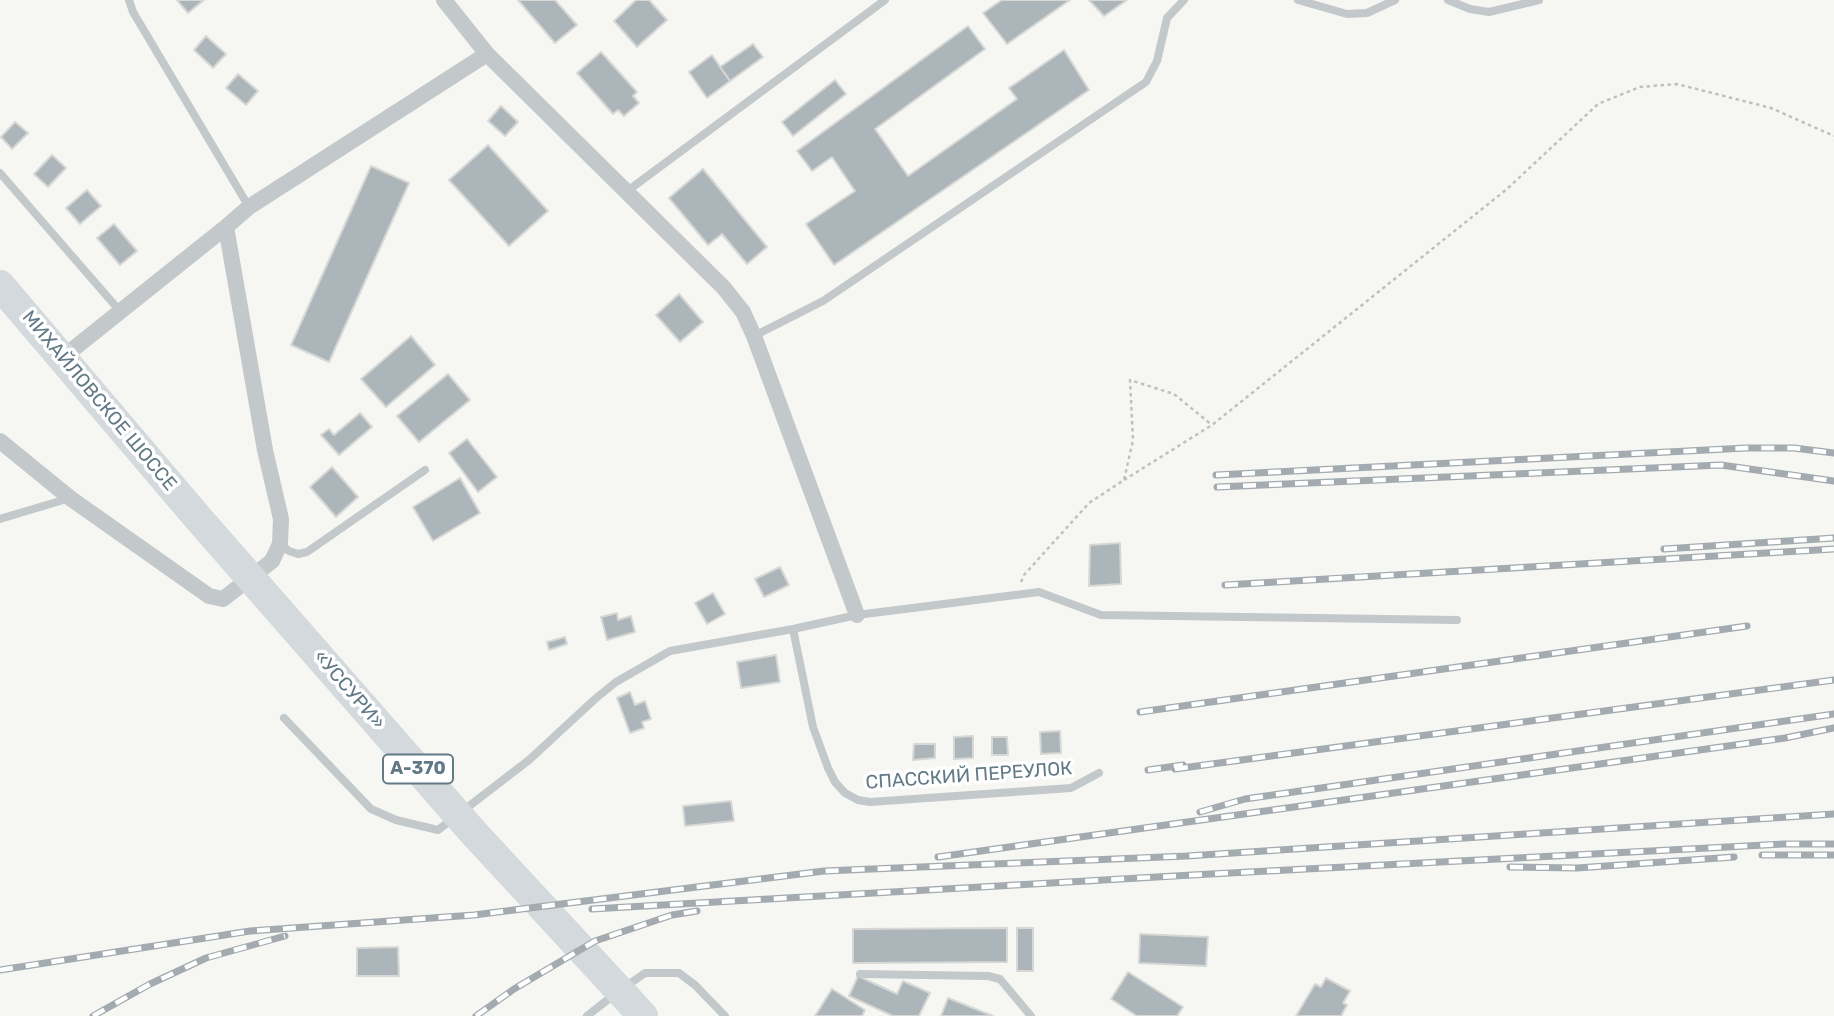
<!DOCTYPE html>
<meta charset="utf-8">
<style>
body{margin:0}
canvas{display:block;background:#f6f6f2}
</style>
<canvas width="1834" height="1016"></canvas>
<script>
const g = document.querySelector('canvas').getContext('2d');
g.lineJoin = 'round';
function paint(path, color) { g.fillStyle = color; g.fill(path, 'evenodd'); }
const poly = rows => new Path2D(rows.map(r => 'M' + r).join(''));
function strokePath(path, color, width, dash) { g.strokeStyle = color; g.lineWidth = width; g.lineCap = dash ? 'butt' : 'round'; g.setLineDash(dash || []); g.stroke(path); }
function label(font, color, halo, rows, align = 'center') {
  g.font = font + ' Rubik,sans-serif'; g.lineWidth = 7; g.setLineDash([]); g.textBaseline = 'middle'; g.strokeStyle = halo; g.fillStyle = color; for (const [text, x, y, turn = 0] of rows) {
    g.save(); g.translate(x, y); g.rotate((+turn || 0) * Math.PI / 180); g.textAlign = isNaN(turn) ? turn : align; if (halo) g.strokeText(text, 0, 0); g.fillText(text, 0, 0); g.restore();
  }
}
const building = poly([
 [177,0,204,0,188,13,177,0],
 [518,0,555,0,577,25,555,43,518,0],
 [636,0,649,0,667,20,637,47,614,21,636,0],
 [1002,0,1070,0,1007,44,983,13,1002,0],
 [1089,0,1127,0,1104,16,1089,0],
 [968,26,985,49,875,129,908,176,1017,99,1009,88,1064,50,1089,90,834,265,806,224,855,191,832,157,812,171,797,151,968,26],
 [206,36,226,54,213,68,194,50,206,36],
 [753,44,763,57,730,81,720,67,753,44],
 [601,52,637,92,633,96,639,103,624,116,618,110,613,114,577,73,601,52],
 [712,55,730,81,707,98,689,72,712,55],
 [238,74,258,91,246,105,226,88,238,74],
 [835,80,846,94,793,136,782,122,835,80],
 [501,106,518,122,505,136,488,121,501,106],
 [15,122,28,133,12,149,1,137,15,122],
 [488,145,548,211,509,246,449,180,488,145],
 [52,155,66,168,48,187,34,174,52,155],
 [371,166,409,183,329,362,291,345,371,166],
 [703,169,767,247,747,264,722,234,708,245,669,198,703,169],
 [87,190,101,206,80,224,66,208,87,190],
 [114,224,137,251,120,265,97,238,114,224],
 [679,294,703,322,680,342,656,315,679,294],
 [411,336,435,365,386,407,361,379,411,336],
 [448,374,470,400,419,442,397,416,448,374],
 [360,413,372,427,339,455,321,435,329,429,334,435,360,413],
 [467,439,497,477,478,492,449,453,467,439],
 [332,467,358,497,336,517,310,487,332,467],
 [460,478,480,513,433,541,413,507,460,478],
 [1120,543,1121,584,1089,586,1090,545,1120,543],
 [780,567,789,585,764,597,755,579,780,567],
 [713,593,725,614,707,624,695,603,713,593],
 [617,613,618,620,631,616,635,632,607,640,601,617,617,613],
 [565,637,567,644,549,650,547,642,565,637],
 [776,655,780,682,741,688,737,662,776,655],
 [630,692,635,705,645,701,651,719,642,722,644,728,630,733,617,698,630,692],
 [1060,731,1061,753,1041,754,1040,732,1060,731],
 [973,736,973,758,954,759,954,737,973,736],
 [992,737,1007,737,1008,755,992,755,992,737],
 [914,744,935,744,935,758,913,760,914,744],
 [731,801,734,821,685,826,683,806,731,801],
 [1007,928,1007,962,853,963,853,929,1007,928],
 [1017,928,1033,928,1033,971,1017,971,1017,928],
 [1140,934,1208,937,1206,966,1139,963,1140,934],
 [398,947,399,976,357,976,357,948,398,947],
 [1128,972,1183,1007,1177,1016,1137,1016,1111,999,1128,972],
 [858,976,897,994,903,981,930,993,919,1016,893,1016,849,996,858,976],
 [1326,978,1350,991,1343,1003,1347,1005,1341,1016,1296,1016,1315,984,1321,987,1326,978],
 [832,989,865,1010,862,1016,815,1016,832,989],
 [948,998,993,1016,941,1016,948,998]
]);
const path = poly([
 [1124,480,1212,425,1507,189,1598,104,1640,87,1677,84,1771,108,1834,136],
 [1021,582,1024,575,1089,503,1124,480,1133,440,1130,380,1174,394,1212,425]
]);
const lane = poly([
 [129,0,133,12,249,207],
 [1298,0,1347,14,1367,13,1395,0],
 [1448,0,1470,9,1489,12,1539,0],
 [0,173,119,310],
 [626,192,885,0],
 [754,336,823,301,1146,82,1157,61,1167,18,1184,0],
 [0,519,70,498],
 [280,544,289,551,298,554,307,552,425,470],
 [793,629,813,727,828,768,835,782,845,793,858,800,870,802,1071,788,1099,773],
 [284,718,371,809,396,820,438,830,529,760,595,699,616,682,670,651,793,629,857,615,1039,592,1101,615,1457,620],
 [860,974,988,976,1000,979,1031,1016],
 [625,987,645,973,679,973,695,985,725,1016],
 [587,1016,615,994]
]);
const street = poly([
 [444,0,487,54],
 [226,227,249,207,487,54,724,288,743,312,754,336,857,615],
 [0,441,70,498,209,596,223,599,272,561,280,544,281,519,265,450,226,227,62,358]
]);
const highway = poly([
 [0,285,198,518,472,831,643,1016]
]);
const rail = poly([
 [1216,475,1746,448,1794,448,1834,453],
 [1217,487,1721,465,1834,481],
 [1664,549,1834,538],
 [1225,585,1834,549],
 [1140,712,1747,626],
 [1175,769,1834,680],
 [1148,770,1183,765],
 [1200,812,1245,799,1834,714],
 [1762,855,1834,855],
 [938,857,1785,738,1834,728],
 [1510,867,1577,868,1734,857],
 [592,909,1192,875,1784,844,1834,844],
 [0,970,250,931,474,915,824,871,1187,856,1834,814],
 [93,1016,150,984,206,958,285,936],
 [476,1016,514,989,595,941,672,915,697,911]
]);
const shields = [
 [418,769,70]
];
const shieldNames = [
 ["А-370",418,769]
];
const streetNames = [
 ["МИХАЙЛОВСКОЕ ШОССЕ",99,401,50],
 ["«УССУРИ»",349,690,49],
 ["СПАССКИЙ ПЕРЕУЛОК",969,776,-4]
];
paint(building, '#abb5ba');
strokePath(building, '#d7d7d5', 2);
strokePath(path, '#bec1c3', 2.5, [3.5, 3.5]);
strokePath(lane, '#c3c8cb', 8);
strokePath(street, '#c3c8cb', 16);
strokePath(highway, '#d3d9dd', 30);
strokePath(rail, '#a3abb0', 7);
strokePath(rail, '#fff', 4.5, [13]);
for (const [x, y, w] of shields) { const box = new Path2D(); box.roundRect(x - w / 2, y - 14.5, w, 29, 5); g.fillStyle = '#fff'; g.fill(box); strokePath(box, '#627986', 2); }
label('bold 18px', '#627986', null, shieldNames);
label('19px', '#627986', '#fff', streetNames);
</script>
